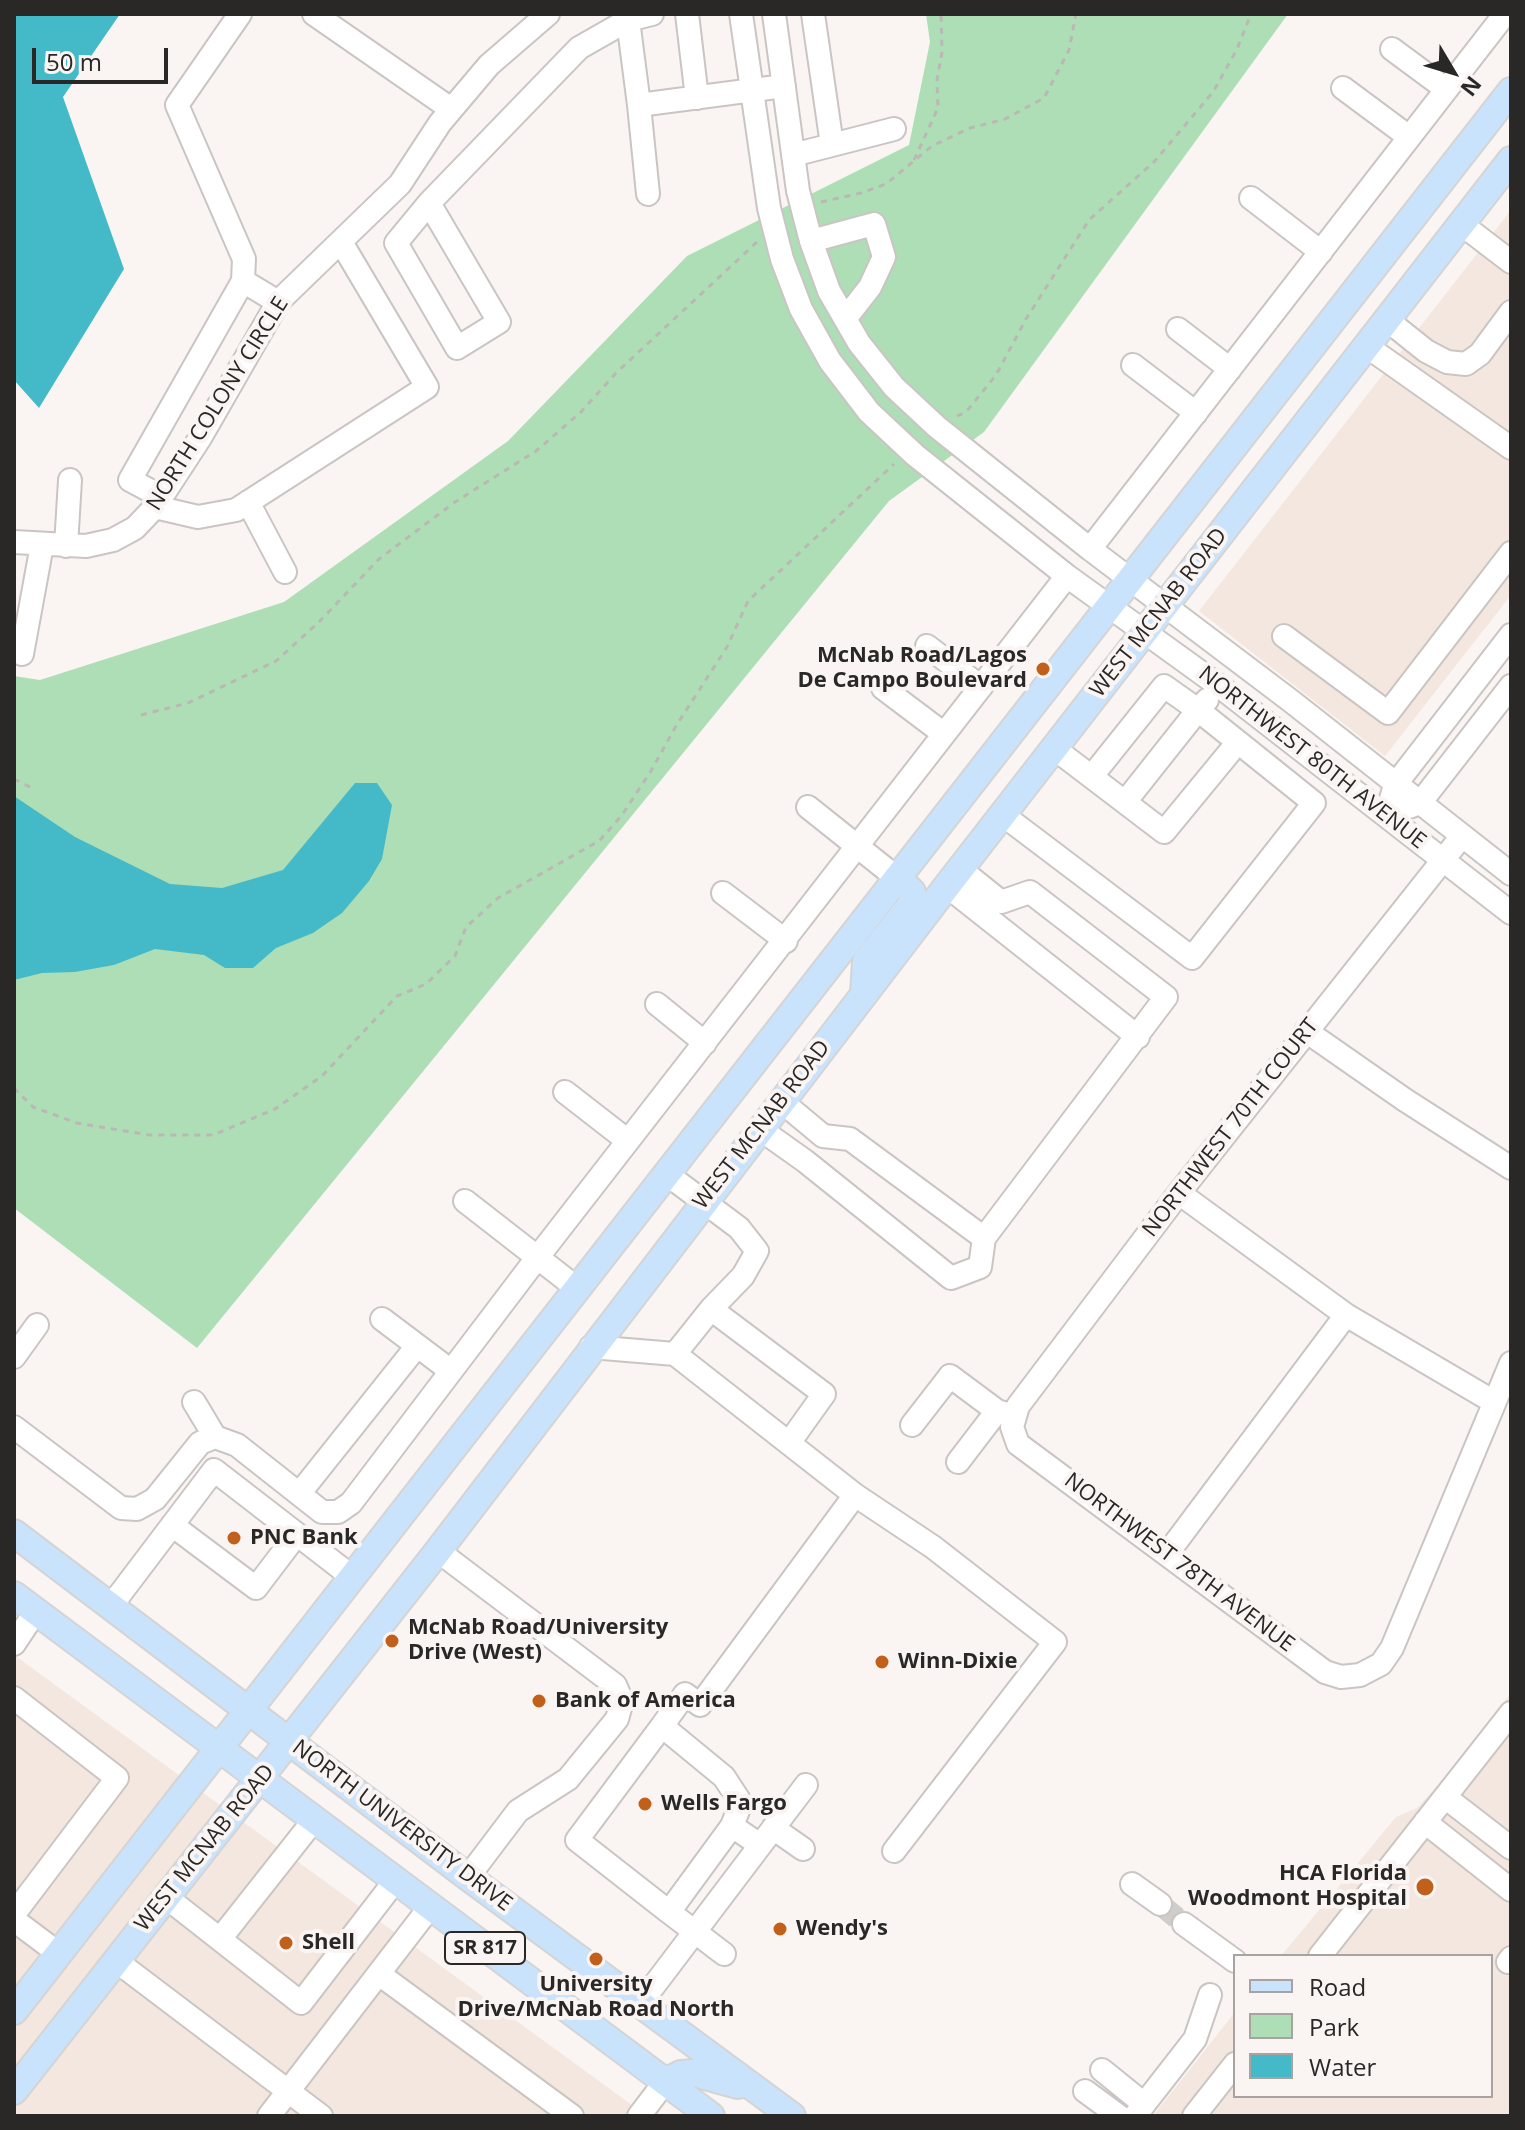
<!DOCTYPE html>
<style>
body{margin:0}
#map{position:relative;width:1525px;height:2130px;overflow:hidden;background:#faf5f2;font-family:"Open Sans",sans-serif}
canvas{display:block}
.frame{position:absolute;inset:0;border:16px solid #2a2827;pointer-events:none}
.legend{position:absolute;left:1233px;top:1954px;width:260px;height:144px;box-sizing:border-box;background:#faf5f2;border:2px solid #a7a3a1;margin:0;padding:10px 14px;list-style:none;font-size:24px;color:#2a2827}
.legend li{display:flex;align-items:center;gap:16px;height:40px}
.legend b{width:40px;border:2px solid #a7a3a1}
.north{position:absolute;left:1413px;top:32px;width:80px;height:80px;-webkit-text-stroke:6px #faf5f2;paint-order:stroke;rotate:128deg;font-size:22px;font-weight:700;line-height:32px;text-align:center;color:#2a2827}
.north::after{content:'';display:block;margin:auto;width:28px;height:36px;background:#2a2827;clip-path:polygon(50% 0,100% 100%,50% 72%,0 100%)}
.scale{position:absolute;left:32px;top:48px;width:136px;height:36px;box-sizing:border-box;border:4px solid #2a2827;border-top:0;padding-left:10px;font-size:24px;line-height:28px;white-space:nowrap;color:#2a2827;-webkit-text-stroke:6px #faf5f2;paint-order:stroke}
</style>
<div id="map">
<canvas width="1525" height="2130"></canvas>
<div class="frame"></div>
<ul class="legend">
<li><b style="height:10px;background:#cae3fc"></b>Road</li>
<li><b style="height:22px;background:#aedeb6"></b>Park</li>
<li><b style="height:22px;background:#44bac9"></b>Water</li>
</ul>
<div class="north">N</div>
<div class="scale">50 m</div>
</div>
<script>
const g = document.querySelector('canvas').getContext('2d');
g.lineJoin = 'round';
function paint(path, color) { g.fillStyle = color; g.fill(path, 'evenodd'); }
const poly = rows => new Path2D(rows.map(r => 'M' + r).join(''));
function strokePath(path, color, width, dash) { g.strokeStyle = color; g.lineWidth = width; g.lineCap = dash ? 'butt' : 'round'; g.setLineDash(dash || []); g.stroke(path); }
function label(font, color, halo, rows, align = 'center') {
  g.font = font + ' "Open Sans",sans-serif'; g.lineWidth = 8; g.setLineDash([]); g.textBaseline = 'middle'; g.strokeStyle = halo; g.fillStyle = color; for (const [text, x, y, turn = 0] of rows) {
    g.save(); g.translate(x, y); g.rotate((+turn || 0) * Math.PI / 180); g.textAlign = isNaN(turn) ? turn : align; if (halo) g.strokeText(text, 0, 0); g.fillText(text, 0, 0); g.restore();
  }
}
const built = poly([
 [1511,210,1511,595,1385,756,1199,611],
 [14,1655,647,2116,14,2116],
 [1511,1693,1511,2116,1153,2116,1235,2012,1235,2096,1491,2096,1491,1956,1281,1956,1396,1817,1417,1808,1458,1763]
]);
const green = poly([
 [926,14,1288,14,984,432,889,501,197,1348,14,1208,14,676,40,680,284,602,508,441,687,256,909,145,930,42]
]);
const water = poly([
 [14,14,120,14,63,97,124,269,39,408,14,380],
 [355,783,377,783,392,805,382,859,369,881,342,913,313,933,276,948,253,968,225,968,204,955,155,949,114,965,75,972,42,973,14,980,14,796,75,837,170,884,222,888,283,870]
]);
const minorTunnel = poly([
 [1160,1904,1184,1924]
]);
const path = poly([
 [914,160,938,108,937,80,942,52,941,14],
 [821,202,861,193,886,184,932,146,970,128,1005,119,1044,98,1069,50,1076,14],
 [957,416,966,412,996,375,1026,319,1089,220,1154,162,1213,92,1237,49,1251,14],
 [141,715,188,703,276,661,318,623,379,559,455,502,536,451,581,412,615,374,757,242],
 [14,779,32,788],
 [14,1088,33,1107,77,1123,149,1135,213,1135,275,1109,322,1076,397,996,426,984,455,956,466,927,498,898,599,841,622,815,651,771,676,726,727,647,748,601,894,464]
]);
const minor = poly([
 [240,14,177,105,244,259,243,281],
 [314,14,451,109],
 [687,14,697,98],
 [741,14,769,208,782,259,801,309,830,361,869,412,915,455,1067,576,1218,685,1511,913],
 [774,14,798,191,811,241,829,291,859,343,894,387,937,427,1090,549,1291,701,1511,874],
 [813,14,832,145],
 [1392,49,1446,89],
 [1343,88,1409,137],
 [639,105,628,20,652,14],
 [793,155,894,129],
 [648,194,639,105,784,86],
 [1251,198,1321,252],
 [429,203,396,243,457,348,499,322,429,203,579,48,628,20],
 [1460,223,1511,262],
 [811,241,874,224,884,257,870,287,845,319],
 [1386,319,1426,351,1447,362,1466,364,1480,354,1511,312],
 [1178,329,1230,369],
 [1365,345,1511,448],
 [1133,365,1196,413],
 [162,497,130,480,243,281,278,302],
 [248,502,285,572],
 [155,507,198,517,236,510,427,387,341,242],
 [14,542,86,546,113,540,135,528,155,507,200,438,278,302,400,184,440,123,489,65,548,14],
 [66,546,70,480],
 [1090,549,1505,14],
 [1284,636,1388,713,1511,553],
 [927,646,981,687],
 [22,654,42,545],
 [883,688,944,734],
 [1055,749,1164,832,1238,742,1198,710,1125,802],
 [1092,776,1164,686,1198,710,1207,700],
 [1391,799,1395,785,1511,635],
 [808,807,897,878],
 [1409,807,1420,803,1511,686],
 [1003,815,1192,958,1314,803,1238,742],
 [1462,836,1179,1193,1018,1406,1012,1427,1018,1444,1325,1672,1341,1677,1360,1675,1381,1664,1392,1648,1511,1363],
 [947,886,1138,1037],
 [723,893,786,941],
 [657,1004,705,1043],
 [1306,1031,1405,1100,1511,1168],
 [565,1092,628,1141],
 [781,1101,823,1136,850,1139,984,1238],
 [760,1129,805,1161,951,1278,980,1267,984,1238,1166,997,1030,892,1001,902,960,869],
 [668,1175,739,1228,757,1251,743,1276,711,1309],
 [1179,1193,1346,1315,1494,1402],
 [465,1201,578,1289],
 [382,1319,451,1371],
 [591,1347,675,1354,855,1495,700,1705,685,1694,662,1726,724,1777,741,1803,732,1826],
 [675,1354,711,1309,824,1394,789,1443],
 [14,1357,37,1325],
 [194,1402,215,1437],
 [912,1425,950,1376,997,1411,1015,1416],
 [14,1427,121,1508,137,1509,155,1499,200,1443,215,1437,237,1445,322,1512,338,1512,351,1503,537,1258,1067,576],
 [958,1462,997,1411],
 [299,1494,417,1346],
 [855,1495,933,1547,1055,1642,894,1851],
 [172,1525,256,1588,297,1534],
 [438,1551,615,1685,622,1701,617,1719,568,1779,518,1811,468,1877],
 [1167,1554,1346,1315],
 [111,1606,214,1470,351,1576],
 [14,1644,36,1611],
 [14,1698,117,1778,14,1914],
 [662,1726,577,1840,669,1912],
 [1445,1797,1511,1848],
 [1425,1822,1511,1890],
 [773,1828,803,1849],
 [1132,1884,1160,1904],
 [166,1897,301,2003,395,1881],
 [14,1920,58,1953],
 [1184,1924,1235,1961],
 [220,1939,314,1820],
 [724,1954,669,1912,732,1826,760,1845],
 [1320,1956,1511,1713],
 [115,1960,321,2116],
 [1508,1962,1511,1958],
 [379,1974,572,2116],
 [640,2004,806,1785],
 [1102,2070,1144,2104],
 [1085,2091,1119,2116],
 [269,2116,430,1907],
 [639,2116,665,2082],
 [1135,2116,1195,2039,1210,1995],
 [1194,2116,1235,2064]
]);
const major = poly([
 [864,994,866,961,913,902,912,892,897,878],
 [14,1533,468,1877,792,2116],
 [14,1595,711,2116],
 [14,2011,1511,91],
 [665,2082,681,2074,694,2073,738,2085],
 [14,2091,438,1551,947,886,1511,160]
]);
const markers = [
 [1043,669,8,"#c0601b"],
 [234,1538,8,"#c0601b"],
 [392,1641,8,"#c0601b"],
 [882,1662,8,"#c0601b"],
 [539,1701,8,"#c0601b"],
 [645,1804,8,"#c0601b"],
 [1425,1887,10,"#c0601b"],
 [780,1929,8,"#c0601b"],
 [286,1943,8,"#c0601b"],
 [596,1959,8,"#c0601b"]
];
const shields = [
 [485,1948,80]
];
const shieldNames = [
 ["SR 817",485,1948]
];
const streetNames = [
 ["NORTH COLONY CIRCLE",218,404,-58],
 ["WEST MCNAB ROAD",1159,613,-52],
 ["NORTHWEST 80TH AVENUE",1312,758,38],
 ["WEST MCNAB ROAD",762,1125,-52],
 ["NORTHWEST 70TH COURT",1231,1128,-52],
 ["NORTHWEST 78TH AVENUE",1179,1563,37],
 ["NORTH UNIVERSITY DRIVE",402,1826,37],
 ["WEST MCNAB ROAD",205,1848,-51]
];
const poiNames = [
 ["McNab Road/Lagos",1027,656,"right"],
 ["De Campo Boulevard",1027,681,"right"],
 ["PNC Bank",250,1538],
 ["McNab Road/University",408,1628],
 ["Drive (West)",408,1653],
 ["Winn-Dixie",898,1662],
 ["Bank of America",555,1701],
 ["Wells Fargo",661,1804],
 ["HCA Florida",1407,1874,"right"],
 ["Woodmont Hospital",1407,1899,"right"],
 ["Wendy's",796,1929],
 ["Shell",302,1943],
 ["University",596,1985,"center"],
 ["Drive/McNab Road North",596,2010,"center"]
];
paint(built, '#f3e7df');
paint(green, '#aedeb6');
paint(water, '#44bac9');
strokePath(minorTunnel, '#d0ccc9', 22, [22, 11]);
strokePath(minor, '#cac5c2', 26);
strokePath(major, '#d4d4d4', 30);
strokePath(path, '#bbb7b4', 3, [6, 6]);
strokePath(minor, '#fff', 22);
strokePath(major, '#cae3fc', 26);
for (const [x, y, r, color] of markers) { const dot = new Path2D(); dot.arc(x, y, r, 0, 2 * Math.PI); g.fillStyle = color; g.fill(dot); strokePath(dot, '#faf5f2', 3); }
for (const [x, y, w] of shields) { const box = new Path2D(); box.roundRect(x - w / 2, y - 16, w, 32, 6); g.fillStyle = '#faf5f2'; g.fill(box); strokePath(box, '#2a2827', 2); }
label('bold 20px', '#2a2827', null, shieldNames);
label('22px', '#2a2827', '#faf5f2', streetNames);
label('bold 22px', '#2a2827', '#faf5f2', poiNames, 'left');
</script>
